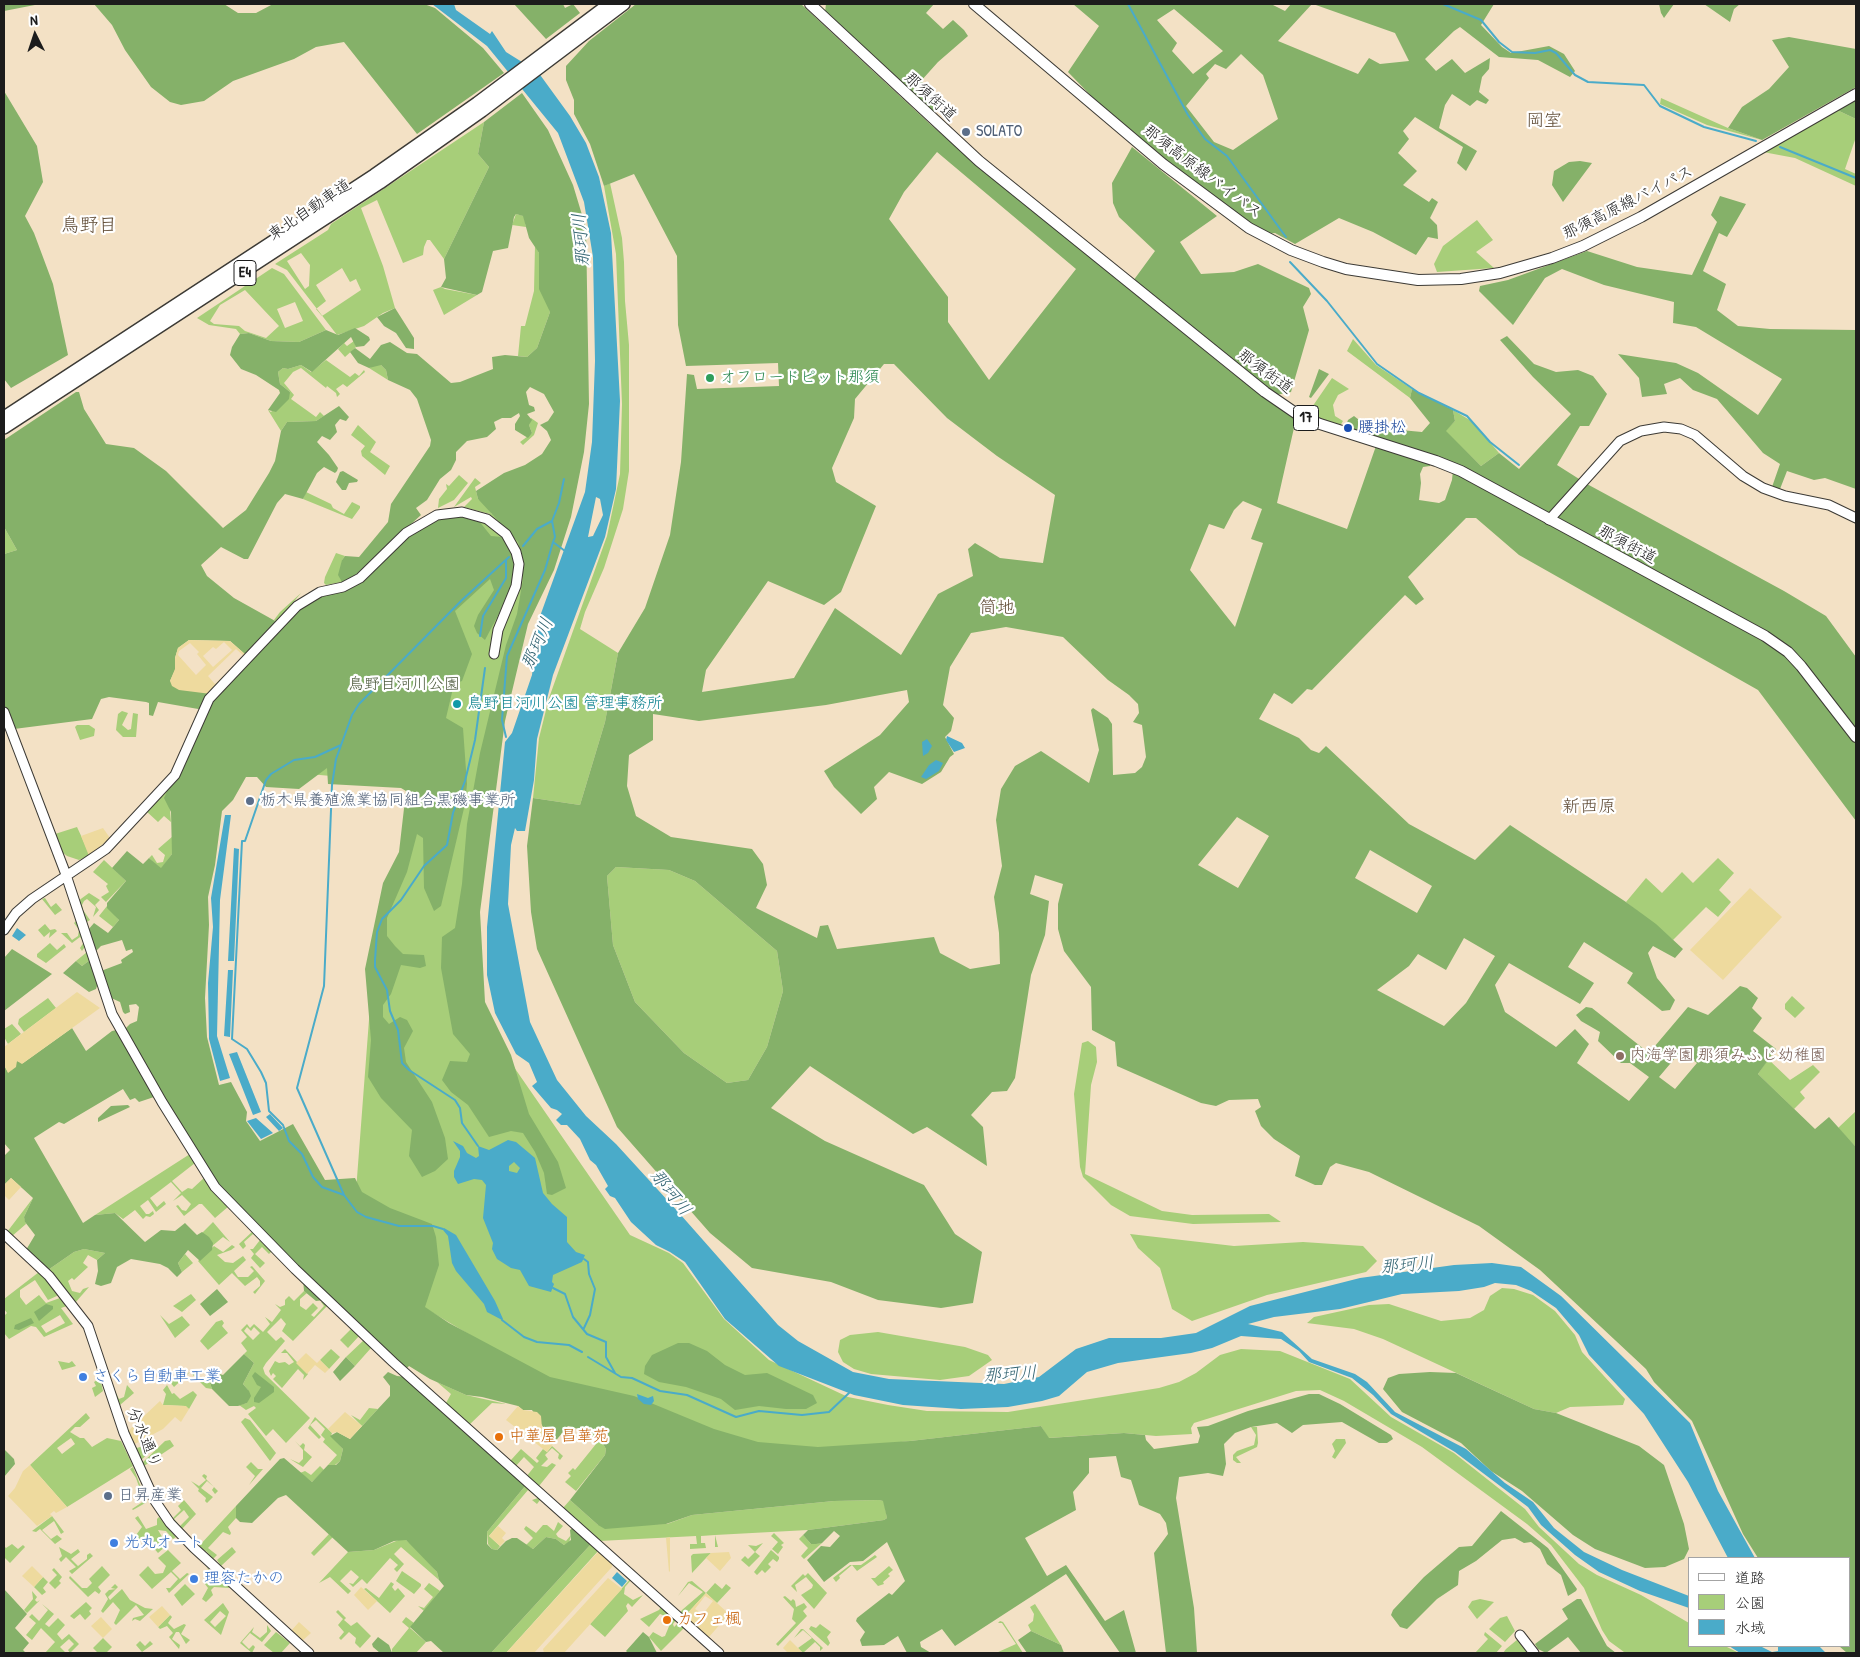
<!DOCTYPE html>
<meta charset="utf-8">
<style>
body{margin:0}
#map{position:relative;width:1860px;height:1657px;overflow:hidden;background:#f3e1c5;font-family:"Patrick Hand","Klee One",sans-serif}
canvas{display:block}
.frame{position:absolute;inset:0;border:5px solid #1c1c1c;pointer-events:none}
.legend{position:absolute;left:1688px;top:1557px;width:162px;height:90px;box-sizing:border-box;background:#fff;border:1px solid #a4a4a4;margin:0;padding:6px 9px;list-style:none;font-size:15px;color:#1c1c1c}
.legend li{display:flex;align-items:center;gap:10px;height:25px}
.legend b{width:25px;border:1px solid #a4a4a4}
.north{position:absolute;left:10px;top:10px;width:50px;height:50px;-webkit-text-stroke:4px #fff;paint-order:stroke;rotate:356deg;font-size:14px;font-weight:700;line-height:20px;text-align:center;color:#1c1c1c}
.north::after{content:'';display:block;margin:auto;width:18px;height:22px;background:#1c1c1c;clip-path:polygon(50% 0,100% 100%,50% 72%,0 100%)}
</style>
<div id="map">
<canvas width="1860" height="1657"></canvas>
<div class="frame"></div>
<ul class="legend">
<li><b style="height:6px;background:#fff"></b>道路</li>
<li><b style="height:14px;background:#a7ce79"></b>公園</li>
<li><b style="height:14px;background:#4aabc9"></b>水域</li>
</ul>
<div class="north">N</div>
</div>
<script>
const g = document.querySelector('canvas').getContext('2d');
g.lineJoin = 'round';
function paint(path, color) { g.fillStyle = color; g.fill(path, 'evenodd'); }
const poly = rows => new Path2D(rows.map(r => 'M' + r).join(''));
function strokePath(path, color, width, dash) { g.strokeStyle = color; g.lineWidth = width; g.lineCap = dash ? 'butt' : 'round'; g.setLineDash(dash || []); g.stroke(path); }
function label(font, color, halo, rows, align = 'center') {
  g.font = font + ' "Patrick Hand","Klee One",sans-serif'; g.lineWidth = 4.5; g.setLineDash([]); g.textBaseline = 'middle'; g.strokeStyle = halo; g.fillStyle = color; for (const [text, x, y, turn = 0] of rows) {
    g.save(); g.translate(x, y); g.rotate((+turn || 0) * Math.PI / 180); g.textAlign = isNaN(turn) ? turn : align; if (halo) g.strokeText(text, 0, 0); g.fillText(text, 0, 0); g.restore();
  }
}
const green = poly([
 [1661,98,1728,128,1762,140,1707,125,1660,104],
 [1837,110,1856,119,1856,137,1845,169,1856,174,1856,186,1795,158,1763,152],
 [484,122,478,154,489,167,444,259,430,240,427,240,424,247,423,255,403,263,377,200,361,208,383,266,395,308,383,313,364,326,337,335,287,270,275,264,328,230,331,224],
 [301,253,310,265,309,286,305,289,287,261],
 [342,268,350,282,356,279,361,290,322,316,316,309,326,301,316,285],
 [610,183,622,238,624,262,625,301,629,345,629,471,623,509,604,568,585,612,580,629,618,653,605,722,580,805,533,798,539,738,549,698,607,536,620,474,622,404,616,254,604,186],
 [516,214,524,216,526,227,512,225],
 [1477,220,1493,240,1476,252,1494,268,1437,272,1434,264,1443,246],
 [535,246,539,253,550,312,537,348,527,357,518,356,521,326,525,326,534,291],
 [272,268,284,274,326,330,299,342,271,341,249,333,240,334,236,329,209,325,197,318],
 [245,290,279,326,266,338,245,331,239,326,214,324,210,321,220,305],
 [295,302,303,321,285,328,277,309],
 [441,287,445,289,477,295,444,315,433,290],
 [1353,339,1376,365,1412,389,1410,398,1347,351],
 [354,341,356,347,345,357,338,349,344,343,347,346],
 [326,360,350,377,355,373,359,376,364,370,365,372,347,387,343,384,336,389,340,394,337,397,336,393,327,386,326,388,301,368,293,372,284,383,294,395,291,399,316,417,320,412,324,416,316,421,287,422,281,431,268,410,271,412,290,392,280,384,278,372,283,368,288,369,301,365,311,372],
 [375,365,381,365,386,370,388,380,369,368],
 [1332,378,1349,389,1338,395,1333,405,1335,416,1343,421,1340,426,1308,413],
 [1453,410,1473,422,1499,453,1481,466,1445,431,1455,421],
 [531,418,538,423,534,435,523,445,520,442,532,433,529,425],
 [358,425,376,442,370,452,390,466,385,475,362,456,361,451,365,446,351,435],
 [459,475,468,483,454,500,438,508,439,499,447,489,446,484,449,486],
 [475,478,481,483,475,487,478,499,486,504,492,514,545,507,507,657,473,874,484,1012,516,1070,630,1235,669,1253,683,1263,724,1319,769,1360,848,1397,888,1405,927,1411,1008,1412,1159,1388,1179,1382,1196,1373,1220,1355,1241,1349,1280,1351,1350,1379,1391,1417,1454,1453,1525,1509,1539,1527,1579,1564,1597,1575,1641,1595,1689,1623,1689,1646,1725,1646,1739,1653,1624,1652,1609,1641,1602,1630,1584,1588,1551,1545,1527,1524,1422,1447,1344,1401,1320,1390,1296,1391,1194,1423,1191,1428,1192,1434,1156,1436,1124,1433,1048,1438,1041,1426,814,1452,755,1446,546,1380,423,1307,388,1211,356,1191,374,954,399,880,409,788,342,777,243,768,453,525,490,514,464,507,472,499,471,497,454,507],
 [306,492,331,504,333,508,344,514,352,502,360,506,360,508,352,519,303,499],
 [4,527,17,550,4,554],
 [336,553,345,556,342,560,342,582,326,585,324,583,325,577],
 [301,593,277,622,274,620,280,612],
 [122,711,128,713,122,725,128,730,131,729,133,713,138,714,136,737,123,737,116,730,118,714],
 [77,725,89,725,95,729,94,736,80,740,75,727],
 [168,787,171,822,164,816,158,822,146,811],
 [77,827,90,855,79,860,67,856,62,852,55,834],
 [173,836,172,854,161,869,149,858,152,855,157,863,163,862,165,855,158,849],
 [1718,858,1734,873,1719,890,1731,902,1718,917,1706,907,1673,940,1626,902,1646,878,1662,893,1682,872,1693,883],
 [104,860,126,881,106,902,101,897,109,892,106,886,108,884,93,872],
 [616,867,669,870,695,881,777,951,783,991,767,1047,748,1080,727,1083,684,1053,635,1002,613,945,607,876],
 [89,893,100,900,95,905,99,910,93,917,96,907,87,899,84,901,82,905,83,910,90,920,85,923,78,901],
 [45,898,51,907,56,903,62,910,55,915,42,899],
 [107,906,119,920,113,927,99,916],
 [77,920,86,945,82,951,80,948,84,942,80,937,72,943,61,933,67,933,72,940,78,936,79,930,74,923],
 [45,924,50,930,55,929,57,931,49,938,50,932,44,937,38,930],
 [50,943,57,950,64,944,66,947,46,963,37,957,37,954],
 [87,952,90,960,82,966,76,961],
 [1792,996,1805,1008,1795,1018,1785,1009,1785,1004],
 [48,998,56,1008,24,1032,18,1024,19,1019],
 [12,1024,21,1034,8,1044,4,1037,4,1029],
 [1088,1041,1096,1047,1097,1062,1091,1085,1085,1174,1162,1211,1192,1215,1269,1214,1281,1222,1193,1224,1130,1216,1111,1205,1083,1177,1080,1167,1074,1094,1082,1043],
 [1768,1059,1790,1080,1813,1065,1820,1072,1800,1092,1805,1098,1794,1109,1758,1074],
 [1856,1111,1856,1147,1838,1128],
 [190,1154,195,1163,172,1181,182,1192,188,1188,192,1189,205,1177,229,1206,215,1218,202,1204,199,1204,184,1216,176,1206,178,1205,182,1210,186,1211,191,1204,182,1195,173,1201,181,1193,171,1182,150,1198,157,1207,164,1201,166,1204,156,1212,148,1200,140,1206,146,1214,149,1214,153,1211,154,1214,150,1217,146,1216,143,1219,135,1210,123,1219,115,1213,95,1215],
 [33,1198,24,1217,26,1224,11,1237,7,1232],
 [213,1222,230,1242,223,1237,211,1247,200,1235],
 [253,1231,273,1250,269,1254,262,1247,255,1254,265,1263,260,1268,251,1258,254,1254,250,1249,253,1249,260,1240,253,1234,244,1242,246,1246,243,1249,239,1244],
 [1130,1234,1234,1246,1303,1242,1363,1246,1377,1261,1366,1272,1267,1295,1192,1321,1172,1309,1160,1268,1138,1248],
 [232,1245,235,1247,231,1250,217,1255,225,1262,233,1263,243,1256,246,1260,234,1271,238,1277,248,1277,254,1271,250,1267,252,1266,265,1281,255,1294,253,1292,260,1286,260,1281,257,1277,245,1286,232,1273,219,1285,198,1261,214,1246,223,1252],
 [84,1249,105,1253,97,1260,88,1255,83,1263,88,1267,74,1280,72,1278,68,1281,72,1291,80,1293,83,1289,89,1287,75,1303,48,1270,74,1252],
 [185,1254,193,1263,182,1272,178,1263],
 [39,1272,59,1295,48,1300,35,1280,20,1290,20,1297,26,1305,39,1295,46,1303,60,1298,67,1306,61,1308,73,1324,44,1337,36,1327,31,1326,9,1339,4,1333,4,1316,7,1313,4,1309,4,1299],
 [60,1315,65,1323,46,1333,41,1326],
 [1502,1288,1514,1289,1533,1295,1555,1311,1575,1335,1582,1352,1625,1399,1623,1405,1570,1407,1556,1413,1534,1409,1383,1339,1354,1329,1307,1323,1314,1317,1369,1305,1389,1304,1441,1321,1470,1318,1484,1310,1490,1296],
 [304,1291,307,1293,300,1299,300,1306,306,1310,313,1303,318,1308,311,1315,314,1317,324,1306,321,1302,325,1300,328,1305,293,1341,282,1331,286,1324,281,1318,267,1332,276,1341,281,1337,285,1341,266,1363,263,1368,265,1374,310,1418,286,1443,273,1429,266,1436,248,1414,256,1408,254,1406,246,1410,239,1405,247,1403,248,1390,243,1384,254,1363,244,1354,247,1351,241,1343,247,1337,241,1330,247,1324,250,1328,254,1324,263,1332,270,1324,265,1317,272,1322,281,1310,275,1304,280,1307,285,1305,285,1300,289,1296,294,1301],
 [247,1327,251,1331,254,1327,260,1333,253,1340,244,1331],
 [191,1294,196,1300,182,1312,173,1306],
 [160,1315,169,1324,182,1316,190,1325,175,1338],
 [222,1320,224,1323,222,1326,228,1333,208,1350,200,1341,216,1322],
 [352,1328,359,1336,348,1348,340,1340],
 [878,1332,965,1347,988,1355,992,1360,969,1376,940,1380,871,1374,854,1369,843,1362,838,1352,840,1340,850,1335],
 [365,1339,371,1345,371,1348,355,1366,346,1357],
 [285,1349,308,1374,303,1380,304,1375,298,1369,282,1388,273,1379,276,1376,273,1373,271,1376,269,1371,275,1361,279,1363,285,1362,289,1365,294,1362,287,1353,281,1353],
 [331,1349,340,1357,329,1369,320,1360],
 [58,1361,69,1363,72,1361,76,1366,62,1370],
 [180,1369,185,1375,190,1372,174,1387,170,1382,181,1372],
 [194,1373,204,1381,209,1380,212,1389,206,1388,192,1374],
 [100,1378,103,1391,95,1397,92,1388,96,1386,94,1382],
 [437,1382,466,1395,506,1404,492,1403,468,1426,446,1403,451,1394],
 [127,1385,134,1393,120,1405,116,1404,113,1387,119,1399,124,1397],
 [167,1385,172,1394,174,1393,180,1399,193,1391,197,1395,189,1409,185,1406,163,1405,166,1394,163,1390],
 [369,1408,378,1409,362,1426,351,1415,360,1420],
 [86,1413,90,1418,80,1427,75,1427,70,1432,80,1438,84,1438,92,1447,107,1438,121,1441,133,1466,67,1507,30,1465],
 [71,1438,75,1444,62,1454,57,1448],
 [315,1417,332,1433,331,1436,343,1449,340,1461,335,1465,328,1465,337,1455,323,1442,325,1439,321,1435,325,1429,316,1420,310,1425,321,1437,319,1439,308,1428],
 [245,1418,250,1420,276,1453,270,1461,241,1422],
 [1251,1427,1257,1427,1258,1443,1257,1447,1236,1457,1241,1463,1237,1463,1233,1460,1233,1455,1237,1451,1254,1445,1256,1435],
 [581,1431,598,1435,606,1449,605,1455,576,1491,565,1482,571,1476,568,1473,573,1468,575,1470,596,1444],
 [1336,1439,1345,1439,1346,1443,1335,1459,1332,1457,1335,1451,1332,1444],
 [170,1440,174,1446,144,1466,142,1463,165,1441],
 [295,1441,300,1446,303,1443,305,1445,304,1450,312,1457,303,1467,290,1459,299,1463,303,1459,303,1450],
 [134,1444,137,1448,143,1446,146,1449,151,1447,153,1449,140,1461,133,1445],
 [552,1446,563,1456,560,1460,558,1458,559,1454,552,1448,545,1455,548,1459,541,1466,547,1467,552,1463,556,1465,539,1486,526,1477,534,1467,524,1457,515,1467,511,1464,511,1460,521,1449,537,1463,539,1461,536,1458,543,1449,547,1452],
 [251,1462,258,1469,263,1469,249,1485,255,1476,246,1467],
 [320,1466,324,1470,312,1482,300,1473,305,1471,311,1475],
 [133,1467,147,1502,133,1510,132,1509,144,1501,136,1478,130,1469],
 [204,1474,207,1476,206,1479,218,1491,215,1494,212,1490,214,1487,207,1481,201,1488,213,1497,207,1503,205,1501,206,1498,198,1491,199,1489,191,1481,199,1486,206,1480,202,1476],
 [526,1485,540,1497,540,1500,537,1504,532,1500,538,1498,528,1490,489,1536,500,1546,497,1550,492,1549,488,1544,487,1532],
 [184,1500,196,1514,182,1529,172,1519,181,1510,178,1506],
 [184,1510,189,1517,180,1526,174,1519],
 [570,1500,598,1525,667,1524,692,1515,834,1501,879,1500,884,1501,887,1518,884,1520,808,1530,715,1535,718,1547,715,1547,715,1535,701,1536,701,1543,705,1543,706,1548,690,1549,690,1544,697,1544,696,1536,599,1541,563,1508],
 [236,1506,236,1518,228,1527,231,1533,230,1535,223,1532,208,1548,217,1555,213,1559,206,1551,204,1553,199,1549,199,1546],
 [52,1516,64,1532,61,1534,54,1521,42,1530,51,1539,57,1535,62,1539,55,1544,40,1529,36,1532,32,1531],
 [138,1516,146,1529,157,1525,157,1519,159,1517,176,1537,173,1539,166,1531,158,1530,167,1545,158,1553,144,1537,137,1543,133,1539,142,1527,135,1518],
 [558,1522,563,1526,556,1534,558,1537,566,1541,571,1535,569,1543,564,1545,556,1539,546,1537,533,1549,526,1545,533,1538,524,1529,526,1526,536,1533,543,1525,547,1525,554,1531],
 [774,1533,784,1543,781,1545,783,1547,778,1554,772,1549,778,1542,771,1536],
 [329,1534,333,1537,314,1556,311,1553],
 [803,1535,811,1544,822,1543,804,1559,801,1556,808,1548,799,1539],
 [401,1539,406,1540,417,1549,437,1572,439,1580,401,1547,394,1554,404,1564,397,1572,394,1569,398,1565,390,1558,367,1584,362,1579,353,1587,349,1583,353,1584,359,1577,351,1570,340,1581,351,1591,348,1594,330,1577,319,1583,348,1552,374,1550],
 [763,1543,755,1552,760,1556,749,1567,741,1560,745,1556,748,1559,755,1552,748,1545,756,1546],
 [12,1544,18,1549,23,1545,25,1547,10,1563,4,1557,4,1546,6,1548],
 [591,1544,599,1550,506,1653,491,1653],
 [59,1547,71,1554,78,1549,80,1552,71,1559,78,1566,87,1559,87,1555,90,1553,93,1556,72,1574,69,1571,76,1567,66,1557,61,1562,59,1559,62,1556],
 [232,1547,236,1552,221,1566,217,1560],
 [168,1550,181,1563,172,1571,180,1579,187,1573,189,1574,169,1593,166,1588,170,1588,178,1579,171,1572,152,1589,139,1575,148,1566,155,1574,163,1573,166,1566,158,1558],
 [771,1550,779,1557,779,1559,777,1562,773,1559,768,1564,771,1567,765,1573,762,1570,757,1575,754,1572],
 [711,1553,706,1558,692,1573,691,1556,693,1554],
 [875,1555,877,1557,857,1571,852,1565,839,1576,840,1578,836,1582,833,1578,850,1565,861,1565],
 [102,1566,110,1575,98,1587,101,1591,99,1594,95,1591,88,1597,69,1578,70,1576,82,1588,87,1588,92,1583,89,1579],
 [889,1566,893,1570,888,1574,890,1576,883,1582,884,1584,878,1586,871,1578,875,1578],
 [206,1567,230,1588,214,1587,211,1590,213,1595,206,1602,202,1599,208,1588,205,1584,212,1574],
 [54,1568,62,1577,59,1581,61,1583,55,1589,49,1583,57,1575,52,1570],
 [402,1571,421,1584,421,1586,414,1594,396,1581],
 [808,1573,827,1593,814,1609,801,1595,812,1588,813,1585,806,1577,795,1585,797,1592,791,1586,803,1574,805,1576],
 [43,1577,48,1582,43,1588,46,1592,42,1595,34,1587],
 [632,1577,646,1591,638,1587,638,1584,632,1579,625,1587,624,1594,633,1600,643,1595,632,1607,628,1603,626,1606,628,1611,605,1637,590,1624],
 [692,1581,706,1593,715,1583,722,1589,726,1584,731,1588,717,1603,706,1593,684,1617,680,1613,682,1610,703,1592,689,1583,678,1596,688,1582],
 [391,1582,394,1584,392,1587,395,1591,398,1588,405,1596,390,1613,364,1589,366,1588,379,1598],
 [429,1583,440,1591,424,1611,418,1606,424,1608,433,1597,424,1589],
 [115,1584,118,1587,108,1597,110,1600,122,1589,130,1600,145,1608,153,1609,140,1621,135,1619,132,1621,133,1618,144,1615,136,1605,116,1625,114,1623,120,1610,113,1602,103,1613,101,1611,108,1599,105,1594,109,1590,116,1589,111,1588],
 [185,1584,195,1594,182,1606,174,1595],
 [32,1591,37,1597,35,1600,37,1602,40,1600,27,1613,24,1610,33,1599],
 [785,1596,791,1601,793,1599,795,1601,796,1607,804,1603,807,1607,803,1611,807,1616,778,1646,776,1644,796,1623,792,1619,794,1609,783,1597],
 [1480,1599,1494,1602,1477,1619,1468,1607,1472,1601],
 [86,1602,92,1608,89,1611,91,1614,85,1620,80,1614,74,1619,70,1616],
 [223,1603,229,1612,221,1635,204,1620],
 [220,1611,226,1616,215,1627,210,1622],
 [42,1604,54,1614,45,1624,49,1627,58,1618,65,1625,57,1634,62,1640,69,1634,79,1644,70,1653,68,1650,74,1644,69,1639,60,1647,66,1653,45,1653,55,1642,41,1628,32,1640,26,1635,36,1623,29,1617,32,1614,39,1621,48,1610],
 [663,1604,677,1619,673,1624,674,1627,680,1621,685,1627,661,1651,649,1637,653,1632,662,1637,665,1636,672,1619,660,1614,649,1627,640,1619,659,1610],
 [1035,1604,1061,1645,1031,1631,1028,1625,1033,1621,1034,1614,1030,1607],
 [338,1610,346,1618,344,1620,351,1626,357,1622,371,1636,360,1648,355,1643,356,1638,349,1632,341,1640,339,1638,344,1632,338,1625,343,1619,336,1612],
 [170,1615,172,1617,168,1623,174,1629,184,1624,186,1625,181,1634,190,1640,186,1644,179,1632,176,1632,172,1639,180,1645,179,1649,169,1637,173,1633,167,1626,160,1629,158,1627],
 [1507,1616,1515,1631,1505,1642,1489,1629,1500,1618],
 [406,1617,414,1623,410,1628,426,1642,416,1653,392,1653,392,1649,409,1628,402,1622],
 [1000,1621,1003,1622,1023,1653,996,1653,1016,1644,1002,1623,998,1623],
 [820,1624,831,1632,827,1637,830,1643,828,1646,809,1629,811,1626,816,1628],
 [267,1625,271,1631,262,1642,250,1633,242,1642,249,1649,253,1645,255,1647,252,1653,240,1643,254,1627,252,1632,260,1638,267,1632],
 [801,1629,803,1629,823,1648,820,1651,820,1647,815,1642,803,1653,798,1648,812,1638,803,1630,794,1638],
 [276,1632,290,1643,281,1653,274,1653,264,1645],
 [1485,1632,1502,1646,1496,1653,1475,1653,1488,1639,1484,1635],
 [103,1638,112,1647,106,1653,98,1653,93,1648],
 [1518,1639,1529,1653,1503,1653,1506,1649],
 [140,1641,145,1646,150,1641,153,1644,142,1652,136,1645]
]);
const forest = poly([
 [4,4,40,4,4,11],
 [94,4,224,4,238,13,256,13,273,4,424,4,435,8,483,48,504,73,417,134,344,42,316,47,294,59,233,81,204,101,181,105,170,102,151,87,125,50,112,25],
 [514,4,563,4,565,8,573,4,580,13,546,39],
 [636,4,801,4,930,124,988,174,1231,372,1296,419,1277,503,1347,529,1376,446,1431,463,1430,466,1423,467,1420,474,1421,483,1419,500,1439,503,1445,500,1452,480,1453,470,1345,428,1348,420,1354,416,1368,427,1422,432,1430,423,1410,398,1412,389,1453,410,1455,421,1446,431,1481,466,1499,453,1519,469,1571,414,1533,377,1500,340,1507,336,1534,364,1556,372,1578,370,1593,376,1607,394,1589,426,1580,426,1557,465,1587,484,1784,591,1826,616,1856,657,1856,821,1758,690,1519,555,1476,518,1466,518,1408,577,1424,599,1416,605,1405,595,1312,690,1307,689,1292,704,1274,693,1259,719,1299,738,1311,750,1319,753,1326,746,1409,824,1475,860,1510,825,1626,902,1656,924,1683,949,1675,958,1653,946,1648,953,1657,978,1675,1000,1670,1010,1662,1011,1627,983,1633,973,1584,942,1568,967,1594,983,1580,1004,1509,963,1495,985,1505,1012,1556,1047,1575,1029,1589,1044,1577,1063,1629,1101,1649,1077,1630,1063,1621,1063,1598,1041,1600,1032,1581,1021,1576,1015,1586,1007,1592,1008,1649,1053,1688,1007,1708,1015,1740,986,1747,988,1758,998,1752,1008,1762,1018,1753,1031,1776,1049,1758,1074,1815,1129,1829,1117,1856,1147,1856,1653,1847,1653,1839,1646,1849,1646,1849,1558,1758,1558,1743,1534,1692,1421,1654,1382,1646,1369,1540,1270,1479,1226,1369,1172,1336,1163,1330,1167,1322,1185,1315,1185,1295,1176,1300,1156,1274,1139,1261,1126,1255,1111,1261,1107,1258,1099,1229,1100,1216,1106,1201,1103,1117,1066,1115,1042,1092,1030,1091,987,1064,951,1058,929,1058,904,1063,884,1035,875,1030,894,1049,901,1045,935,1031,975,1015,1078,1007,1091,992,1092,971,1115,983,1127,987,1166,927,1127,913,1134,810,1066,771,1108,825,1141,924,1185,955,1234,982,1252,973,1303,941,1308,878,1300,831,1282,752,1268,710,1233,617,1127,537,949,531,912,527,846,533,798,580,805,605,722,618,653,645,608,670,535,681,462,687,374,694,375,697,389,779,386,778,363,686,366,678,325,677,256,634,174,604,186,590,144,574,114,574,100,566,80,566,66,589,41],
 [937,152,1076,269,989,380,948,322,948,297,889,219,904,192],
 [884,364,894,364,947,418,997,456,1055,495,1043,563,1000,558,975,543,968,549,973,576,938,594,901,655,835,608,794,678,702,692,706,670,768,581,824,605,841,592,876,506,836,482,832,468,854,418,855,399],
 [1243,501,1262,509,1251,539,1263,543,1235,627,1190,570,1209,524,1224,529,1234,510],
 [1006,627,1063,637,1108,680,1129,695,1138,704,1139,713,1133,722,1142,725,1146,757,1142,767,1135,773,1113,775,1112,724,1108,718,1093,708,1091,710,1099,750,1089,783,1041,751,1015,766,1001,789,996,820,1002,866,994,897,999,933,1000,964,970,969,940,953,934,937,837,949,828,925,820,926,817,938,756,908,767,885,763,864,752,849,671,837,636,816,627,786,629,755,653,740,653,714,699,721,826,705,907,690,909,702,880,735,824,771,834,787,861,814,877,799,874,787,889,772,922,784,941,772,950,757,954,754,945,737,951,731,954,718,943,705,950,667,971,633],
 [1237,817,1269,836,1238,888,1198,865],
 [1370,850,1432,886,1417,913,1355,878],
 [616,867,669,870,695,881,777,951,783,991,767,1047,748,1080,727,1083,684,1053,635,1002,613,945,607,876],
 [1464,938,1495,956,1466,1003,1444,1026,1377,990,1409,966,1418,954,1446,970],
 [1681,1051,1697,1063,1675,1089,1659,1077],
 [826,4,934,4,926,13,943,29,953,20,964,30,968,36,938,62,921,81,944,102,932,115,825,12],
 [1073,4,1271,4,1285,11,1291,4,1312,4,1278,41,1358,74,1369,58,1380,64,1409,61,1395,33,1313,4,1494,4,1481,25,1502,47,1511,53,1549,46,1564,54,1575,71,1570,77,1538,60,1499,57,1460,27,1454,31,1425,59,1436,71,1452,59,1465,73,1490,58,1489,69,1482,77,1479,92,1489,100,1486,104,1477,100,1470,106,1452,94,1445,105,1439,128,1477,151,1466,171,1457,163,1463,147,1415,117,1403,131,1409,139,1398,153,1417,171,1403,185,1429,202,1432,198,1438,202,1430,218,1437,225,1438,239,1428,237,1416,255,1373,232,1339,218,1295,244,1275,233,1267,234,1201,190,1098,103,1068,72,1099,26],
 [1174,9,1223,51,1193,74,1172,51,1177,43,1157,20],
 [1241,54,1263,75,1278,119,1233,150,1214,142,1186,106,1209,78,1206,74,1215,64,1226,69],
 [1659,4,1674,4,1664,18,1661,13],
 [1704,4,1740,4,1734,9,1730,22],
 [1789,37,1856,49,1856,87,1762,140,1728,128,1742,107,1769,89,1789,67,1772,40],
 [4,91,37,146,43,182,25,216,34,233,53,284,68,355,11,388,4,379],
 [522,93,548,130,573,185,586,228,589,404,584,452,571,517,554,570,528,624,505,721,480,912,485,1002,511,1055,529,1114,558,1162,566,1188,552,1195,547,1194,544,1173,535,1152,523,1133,511,1131,489,1137,468,1105,451,1092,442,1080,450,1061,467,1062,470,1054,453,1034,441,968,442,937,455,928,462,884,467,824,480,753,506,645,517,614,523,579,523,560,518,542,478,499,476,491,504,473,525,465,542,454,551,440,547,431,540,425,548,421,554,412,544,394,530,387,526,392,529,405,534,407,535,411,527,414,532,420,529,425,532,433,528,438,515,430,515,424,520,416,519,413,511,418,502,418,494,422,496,429,487,437,467,441,456,452,456,460,451,470,440,479,427,500,416,508,421,515,353,577,342,582,338,575,342,560,345,556,359,557,388,522,391,504,430,446,431,440,417,399,410,390,388,380,386,370,381,365,369,368,358,363,350,352,355,348,370,359,381,345,390,342,407,353,417,354,451,383,460,382,493,369,492,357,505,355,527,357,537,348,550,312,539,289,539,253,529,238,523,216,516,214,514,217,508,248,493,251,482,292,477,295,441,287,446,278,444,259,489,167,478,154,484,122],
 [1856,99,1856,119,1837,110],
 [1132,147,1217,216,1180,242,1201,274,1234,272,1258,264,1309,288,1311,294,1303,307,1309,330,1291,392,1276,395,1133,281,1155,251,1119,217,1113,203,1112,183],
 [1580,161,1592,163,1563,202,1552,185,1554,171,1569,162],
 [1720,196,1746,204,1727,237,1719,233,1703,271,1726,284,1717,310,1738,326,1770,329,1856,330,1856,489,1825,478,1814,480,1787,471,1780,489,1772,487,1780,464,1763,453,1717,399,1693,390,1680,378,1664,384,1667,394,1642,397,1639,378,1618,354,1676,363,1698,373,1758,415,1782,379,1696,327,1673,323,1674,302,1604,285,1562,269,1545,278,1513,325,1479,291,1480,286,1508,280,1587,251,1637,267,1692,275,1717,222,1711,215],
 [395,308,414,338,414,349,406,348,396,333,384,326,377,317],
 [355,328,369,337,370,340,364,346,356,347,351,337,312,372,301,365,288,369,283,368,278,372,280,384,290,392,289,399,276,412,268,410,280,393,279,390,256,375,241,369,230,355,232,347,240,334,249,333,271,341,299,342,326,330,338,335],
 [1319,369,1329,374,1311,398,1309,397],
 [76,392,79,392,84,409,106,444,134,448,166,471,223,528,246,510,269,473,275,461,281,431,287,422,316,421,339,406,349,417,346,421,340,419,335,425,337,432,330,440,322,436,317,442,329,455,338,468,337,471,335,473,324,467,317,473,303,499,285,494,277,503,248,559,244,559,221,547,201,565,207,576,234,598,277,622,246,655,230,641,189,640,178,648,175,658,176,668,170,681,216,694,298,609,315,597,361,580,413,533,443,517,458,516,479,521,491,536,502,537,511,553,515,565,512,589,485,640,477,633,474,626,478,615,494,590,490,579,455,611,472,654,462,681,454,684,446,718,463,728,467,784,465,804,441,906,434,911,424,888,423,838,417,834,407,872,387,918,387,936,395,946,403,954,424,955,426,966,420,968,401,965,391,994,383,1005,383,1017,389,1024,400,1017,407,1020,413,1031,404,1048,406,1062,432,1102,445,1138,448,1159,435,1171,422,1177,409,1156,412,1130,381,1098,368,1077,371,1040,365,969,383,883,399,852,406,791,401,788,328,784,327,768,299,789,266,787,257,777,246,777,233,800,222,811,215,865,208,897,209,925,205,998,207,1037,219,1085,231,1082,247,1112,246,1121,260,1141,293,1124,325,1180,355,1178,362,1192,390,1208,432,1224,436,1237,439,1265,425,1307,449,1323,550,1377,634,1396,714,1429,758,1442,818,1447,910,1441,1041,1426,1049,1438,1124,1433,1145,1435,1146,1440,1154,1449,1198,1443,1200,1436,1197,1427,1208,1426,1248,1411,1309,1394,1319,1394,1340,1404,1391,1435,1393,1439,1387,1443,1379,1443,1342,1422,1303,1425,1292,1433,1277,1423,1251,1427,1235,1433,1224,1444,1226,1464,1223,1476,1208,1473,1179,1477,1176,1498,1194,1608,1197,1653,1166,1653,1154,1553,1168,1534,1166,1523,1160,1514,1139,1505,1131,1480,1121,1477,1116,1456,1089,1458,1089,1473,1073,1492,1076,1510,1025,1538,1047,1576,1066,1565,1105,1621,1124,1610,1136,1653,1120,1653,1066,1574,955,1646,942,1629,920,1642,921,1647,931,1653,907,1653,898,1636,884,1645,862,1646,860,1640,865,1632,856,1621,857,1618,889,1593,892,1595,905,1581,887,1542,863,1561,850,1562,824,1582,807,1560,821,1546,830,1547,840,1536,834,1531,822,1543,816,1544,811,1544,803,1535,808,1530,884,1520,887,1518,883,1501,879,1500,834,1501,692,1515,666,1524,605,1529,598,1525,570,1500,605,1455,606,1449,598,1435,568,1426,553,1444,547,1438,547,1433,532,1410,523,1410,518,1406,482,1397,466,1395,430,1379,409,1366,406,1369,325,1300,316,1301,304,1291,303,1279,227,1198,160,1095,139,1102,135,1098,130,1100,123,1089,64,1124,59,1122,34,1138,83,1223,95,1215,115,1213,145,1242,161,1230,175,1231,185,1223,197,1235,202,1232,209,1237,213,1243,212,1250,200,1261,188,1250,178,1263,182,1272,177,1277,168,1268,160,1264,131,1259,117,1267,111,1283,101,1286,95,1284,98,1271,97,1260,105,1253,84,1249,74,1252,48,1270,26,1250,35,1235,25,1222,24,1217,33,1198,11,1178,4,1185,4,1156,10,1150,4,1143,4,1065,8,1072,17,1061,23,1063,72,1028,86,1051,112,1031,126,1028,130,1024,137,1021,139,1007,136,1004,129,1005,130,1012,125,1014,123,1012,120,1002,109,997,101,971,122,963,121,960,133,952,132,949,126,951,122,940,101,946,94,953,88,930,94,923,108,933,119,920,107,908,107,903,126,881,112,868,127,851,143,864,149,858,161,868,172,854,171,812,164,798,204,710,158,702,153,716,149,715,149,703,146,702,109,697,101,699,92,719,14,729,4,709,4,554,17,550,4,527,4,440],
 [343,471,358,480,357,482,349,483,346,490,342,490,336,482,340,472],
 [12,949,52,974,4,1011,4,958],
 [90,960,98,983,96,989,89,992,63,973,76,961,82,966],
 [128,1105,130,1107,98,1122,98,1118,111,1106],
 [217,1289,228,1302,210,1316,200,1304],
 [46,1304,53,1306,53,1309,39,1321,34,1312],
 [31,1318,34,1323,19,1330,14,1329,15,1325],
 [678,1343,689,1343,707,1351,725,1365,745,1375,767,1373,813,1395,817,1403,806,1409,786,1409,759,1406,735,1410,721,1399,686,1387,659,1382,644,1374,645,1366,652,1355],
 [244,1354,254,1363,243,1384,249,1391,251,1396,247,1403,238,1406,229,1406,212,1389,209,1380,216,1373,223,1375],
 [346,1357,355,1366,340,1381,333,1372],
 [255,1372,274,1387,274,1392,259,1403,254,1402,254,1398,261,1387,257,1385,252,1376],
 [388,1372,397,1376,406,1377,526,1485,487,1532,487,1544,492,1549,497,1550,506,1541,512,1538,517,1538,533,1549,546,1537,556,1539,564,1545,571,1540,570,1530,574,1527,591,1544,491,1653,444,1653,431,1641,426,1642,410,1627,444,1586,439,1580,437,1572,406,1540,394,1541,374,1550,348,1552,286,1495,278,1498,252,1523,240,1522,236,1518,236,1506,280,1459,284,1458,312,1482,328,1465,336,1465,340,1461,343,1449,330,1436,337,1432,350,1439,390,1396,390,1386,383,1377],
 [1430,1372,1456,1373,1534,1409,1556,1413,1639,1446,1664,1465,1684,1524,1689,1549,1684,1559,1665,1567,1645,1568,1595,1549,1573,1535,1522,1491,1491,1471,1461,1443,1402,1412,1383,1389,1388,1378,1399,1374],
 [4,1449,14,1459,15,1464,4,1477],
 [1501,1511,1548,1548,1577,1589,1576,1591,1568,1596,1561,1575,1547,1564,1540,1549,1531,1542,1524,1543,1515,1538,1502,1540,1476,1561,1459,1571,1458,1585,1437,1599,1407,1629,1400,1627,1391,1615,1393,1610,1424,1577,1459,1547,1472,1546],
 [4,1589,27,1614,15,1628,29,1643,23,1650,26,1653,4,1653],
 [1577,1599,1581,1599,1607,1646,1616,1653,1581,1653,1568,1637,1546,1653,1538,1649,1535,1644,1568,1619,1562,1609],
 [1031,1631,1061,1645,1064,1653,1027,1653,1018,1640],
 [643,1632,649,1637,657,1653,628,1653,626,1651],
 [378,1637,389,1645,392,1653,380,1653,373,1647,372,1644]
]);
const sand = poly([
 [189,640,230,641,246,655,211,694,179,690,172,686,170,681,175,669,175,658,178,648],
 [224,642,232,650,213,667,203,656,213,647,216,649],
 [190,643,199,652,197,654,206,665,196,675,178,655,179,651],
 [236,649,244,656,215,684,208,676],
 [103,828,110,838,89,856,81,836],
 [1750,888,1782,917,1723,980,1690,950],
 [77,992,100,1008,22,1064,17,1061,16,1067,8,1073,4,1065,4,1047],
 [11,1178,21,1187,9,1200,4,1195,4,1185],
 [306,1353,317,1363,320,1360,329,1369,325,1373,315,1365,307,1374,296,1363],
 [160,1401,163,1405,186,1406,189,1409,181,1422,175,1417,163,1429,133,1445,127,1432],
 [518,1406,523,1410,537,1412,541,1416,542,1428,547,1433,547,1438,553,1444,547,1452,506,1420],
 [345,1412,362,1426,350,1439,337,1432,332,1433,328,1429],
 [30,1465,67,1507,56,1513,54,1511,50,1514,52,1516,37,1526,8,1496,15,1488,23,1471],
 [498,1526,506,1533,502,1538,505,1541,500,1546,489,1536],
 [670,1537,670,1571,669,1572,666,1538],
 [599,1551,612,1562,612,1567,534,1653,506,1653],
 [729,1552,731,1558,720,1571,706,1558,711,1553],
 [32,1566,43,1577,34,1587,22,1576],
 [608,1578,622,1589,564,1653,544,1653,543,1649],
 [361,1587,377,1601,368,1610,354,1595],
 [706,1593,729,1614,709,1637,707,1637,684,1617],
 [705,1596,713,1601,703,1614,695,1609],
 [162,1606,170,1615,158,1627,149,1617],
 [101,1617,112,1629,103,1638,91,1626],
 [299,1622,311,1633,302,1641,290,1632],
 [790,1640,803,1653,788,1653,783,1648]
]);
const water = poly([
 [432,4,454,4,456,10,490,34,492,31,506,52,538,72,570,116,586,143,599,177,611,233,620,401,616,489,605,537,553,675,537,739,534,780,525,831,517,831,515,828,511,845,508,904,530,1022,557,1080,586,1116,616,1144,680,1214,778,1325,798,1341,853,1372,889,1379,1004,1384,1039,1377,1076,1349,1109,1338,1161,1338,1196,1333,1250,1306,1360,1278,1454,1265,1492,1263,1521,1267,1561,1296,1690,1423,1718,1491,1755,1558,1728,1558,1688,1482,1644,1414,1589,1355,1579,1335,1556,1308,1531,1291,1516,1285,1495,1283,1484,1287,1459,1291,1402,1294,1340,1309,1274,1317,1248,1324,1282,1332,1312,1359,1355,1374,1367,1382,1395,1412,1466,1449,1505,1483,1533,1502,1554,1528,1584,1552,1622,1570,1689,1596,1689,1608,1640,1591,1599,1572,1575,1555,1541,1525,1528,1507,1455,1452,1391,1414,1373,1395,1352,1378,1309,1362,1299,1351,1281,1339,1241,1336,1212,1348,1191,1353,1118,1363,1087,1372,1059,1396,1042,1401,1008,1407,961,1409,903,1405,854,1395,779,1366,725,1319,685,1262,670,1252,656,1245,631,1222,615,1198,610,1196,605,1189,608,1186,596,1165,590,1160,580,1139,567,1125,561,1125,556,1120,562,1114,557,1110,551,1108,532,1086,537,1082,529,1063,516,1054,495,1013,487,975,487,927,505,742,512,733,532,675,539,619,585,492,592,442,595,361,593,257,584,202,558,133,487,46],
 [596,497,600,499,603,515,593,536,588,537],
 [947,736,962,743,965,748,954,752,946,740],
 [927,739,932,746,928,753,923,756,922,742],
 [936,760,943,763,939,771,926,779,921,777,929,765],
 [225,815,231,815,220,900,217,1036,230,1078,220,1081,209,1039,208,983,213,927,211,898],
 [234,848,239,849,234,961,228,961],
 [17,928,26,935,19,941,12,936],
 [228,970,233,970,230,1037,224,1036],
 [237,1052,261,1112,253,1115,229,1054],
 [270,1114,283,1128,279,1131,266,1117],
 [256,1118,273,1133,261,1139,247,1121],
 [508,1140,516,1142,535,1158,543,1193,552,1204,567,1217,567,1242,576,1252,585,1255,582,1262,553,1275,552,1282,554,1284,551,1292,529,1286,520,1270,511,1268,497,1259,492,1249,493,1243,483,1218,486,1185,482,1180,474,1179,458,1184,454,1177,454,1171,460,1157,460,1151,453,1141,463,1146,467,1153,476,1158,479,1156,478,1146,489,1150],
 [514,1162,520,1168,517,1173,509,1171,509,1166],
 [444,1228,456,1235,495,1301,503,1319,502,1320,487,1312,484,1304,456,1271,452,1263,448,1236,443,1230],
 [637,1394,648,1398,653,1396,654,1401,651,1405,644,1404,638,1399],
 [617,1572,627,1581,622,1587,612,1578],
 [1729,1646,1760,1646,1772,1652,1778,1651,1778,1646,1819,1646,1826,1653,1740,1653]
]);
const stream = poly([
 [1128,4,1188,115,1205,139,1227,156,1286,237],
 [1443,4,1481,20,1499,42,1512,52,1535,53,1550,50,1556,53,1575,75,1588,82,1644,85,1660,106,1704,127,1756,141],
 [1780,147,1856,178],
 [1290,262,1327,301,1377,364,1419,393,1467,416,1490,442,1519,465],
 [564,479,559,503,552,521,555,537,553,542,565,551],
 [523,546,537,529,552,521],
 [480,636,483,616,506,578,506,560],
 [506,737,502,720,507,656,545,570,553,542],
 [341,745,315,757,294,760,271,774,266,780,245,841,242,841,232,1039,247,1049,261,1072,266,1083,269,1111,283,1125,289,1141,302,1154,313,1177,322,1187,344,1195,357,1212,366,1217,399,1226,433,1226,443,1229],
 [478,1146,462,1123,460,1108,455,1100,409,1070,402,1063,398,1030,390,1011,387,990,375,967,375,960,377,932,382,919,401,900,424,866,447,845,453,813,465,781,475,740,485,668],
 [344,1195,297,1088,324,986,332,785,336,759,352,715,359,704,462,600,509,557],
 [553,1288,565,1294,573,1317,587,1334,606,1342,606,1357,615,1373],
 [502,1320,524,1337,537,1342,569,1345,582,1352],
 [584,1328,590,1315,595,1289,589,1274,588,1262,584,1259],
 [588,1357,621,1377,632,1378,660,1391,687,1395,736,1417,759,1411,802,1415,829,1412,849,1393]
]);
const secondary = poly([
 [1549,520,1620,441,1641,431,1664,427,1681,429,1695,435,1743,476,1763,488,1785,496,1829,505,1856,518],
 [4,712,65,872,112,1014,162,1102,215,1187,295,1269,393,1362,719,1653],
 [4,930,16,913,32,899,106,849,175,775,209,699,297,606,320,592,343,587,360,578,406,533,437,515,462,512,487,519,506,534,516,552,519,564,516,586,498,630,494,654],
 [4,1234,49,1276,88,1326,124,1433,155,1501,170,1523,194,1548,309,1653],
 [1520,1635,1534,1653]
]);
const primary = poly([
 [810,4,979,161,1265,392,1297,414,1320,424,1436,461,1461,471,1765,636,1788,652,1801,666,1856,737],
 [974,4,1163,164,1249,228,1291,250,1323,262,1346,269,1418,280,1461,279,1500,273,1552,258,1583,246,1641,217,1856,94]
]);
const highway = poly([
 [4,417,374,175,477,103,609,4],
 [4,428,380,183,482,111,624,4]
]);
const markers = [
 [966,132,5,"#5c6f8a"],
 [710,378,5,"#2e9e5b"],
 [1348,428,5,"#1a4fb4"],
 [457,704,5,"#0f9aa8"],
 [250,801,5,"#5c6f8a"],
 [1620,1056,5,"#8d6e63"],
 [83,1377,5,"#3f7fe0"],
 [499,1437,5,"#e8710a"],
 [108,1496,5,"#5c6f8a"],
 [114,1543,5,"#3f7fe0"],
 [194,1579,5,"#3f7fe0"],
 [667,1620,5,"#e8710a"]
];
const shields = [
 [245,273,22],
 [1306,418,25]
];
const shieldNames = [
 ["E4",245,273],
 ["17",1306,418]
];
const streetNames = [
 ["那須街道",930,97,42],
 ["那須高原線バイパス",1202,172,37],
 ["那須高原線バイパス",1628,203,-27],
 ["東北自動車道",310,210,-34],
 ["那須街道",1265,372,36],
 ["那須街道",1627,545,28],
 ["分水通り",144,1438,67]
];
const serviceNames = [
 ["SOLATO",976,132],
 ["栃木県養殖漁業協同組合黒磯事業所",260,801],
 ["日昇産業",118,1496]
];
const leisureNames = [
 ["オフロードピット那須",720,378]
];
const transitNames = [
 ["腰掛松",1358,428]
];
const parkNames = [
 ["鳥野目河川公園",404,685]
];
const cultureNames = [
 ["鳥野目河川公園 管理事務所",467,704]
];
const educationNames = [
 ["内海学園 那須みふじ幼稚園",1630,1056]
];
const shopNames = [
 ["さくら自動車工業",93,1377],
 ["光丸オート",124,1543],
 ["理容たかの",204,1579]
];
const foodNames = [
 ["中華屋 昌華苑",509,1437],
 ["カフェ楓",677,1620]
];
const neighbourhoodNames = [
 ["岡室",1544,121],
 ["筒地",997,608],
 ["新西原",1589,807]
];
const waterNames = [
 ["那珂川",582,240,-95],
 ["那珂川",538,644,-67],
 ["那珂川",670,1193,51],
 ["那珂川",1407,1266,-6],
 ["那珂川",1010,1375,-4]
];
const quarterNames = [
 ["鳥野目",89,226]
];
paint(green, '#a7ce79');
paint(forest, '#85b169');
paint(sand, '#eeda9e');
paint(water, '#4aabc9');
strokePath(stream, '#4aabc9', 2);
strokePath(secondary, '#3c3a35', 11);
strokePath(primary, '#3c3a35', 12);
strokePath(highway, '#3c3a35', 14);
strokePath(secondary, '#fff', 9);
strokePath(primary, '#fff', 10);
strokePath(highway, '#fff', 11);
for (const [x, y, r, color] of markers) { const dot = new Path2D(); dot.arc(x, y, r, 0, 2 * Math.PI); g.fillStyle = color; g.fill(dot); strokePath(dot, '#fff', 2); }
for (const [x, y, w] of shields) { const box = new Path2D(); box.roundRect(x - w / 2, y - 12.5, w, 25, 4); g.fillStyle = '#fff'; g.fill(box); strokePath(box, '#1c1c1c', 1); }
label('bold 15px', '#1c1c1c', null, shieldNames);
label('16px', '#1c1c1c', '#fff', streetNames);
label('16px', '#4e5e75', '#fff', serviceNames, 'left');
label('16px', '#27864d', '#fff', leisureNames, 'left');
label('16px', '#164399', '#fff', transitNames, 'left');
label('16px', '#4d5a3d', '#fff', parkNames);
label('16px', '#0d838f', '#fff', cultureNames, 'left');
label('16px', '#785e54', '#fff', educationNames, 'left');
label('16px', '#366cbe', '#fff', shopNames, 'left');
label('16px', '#c56008', '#fff', foodNames, 'left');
label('18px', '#614d37', '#fff', neighbourhoodNames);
label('italic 18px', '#336472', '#fff', waterNames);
label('19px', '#614d37', '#fff', quarterNames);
</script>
